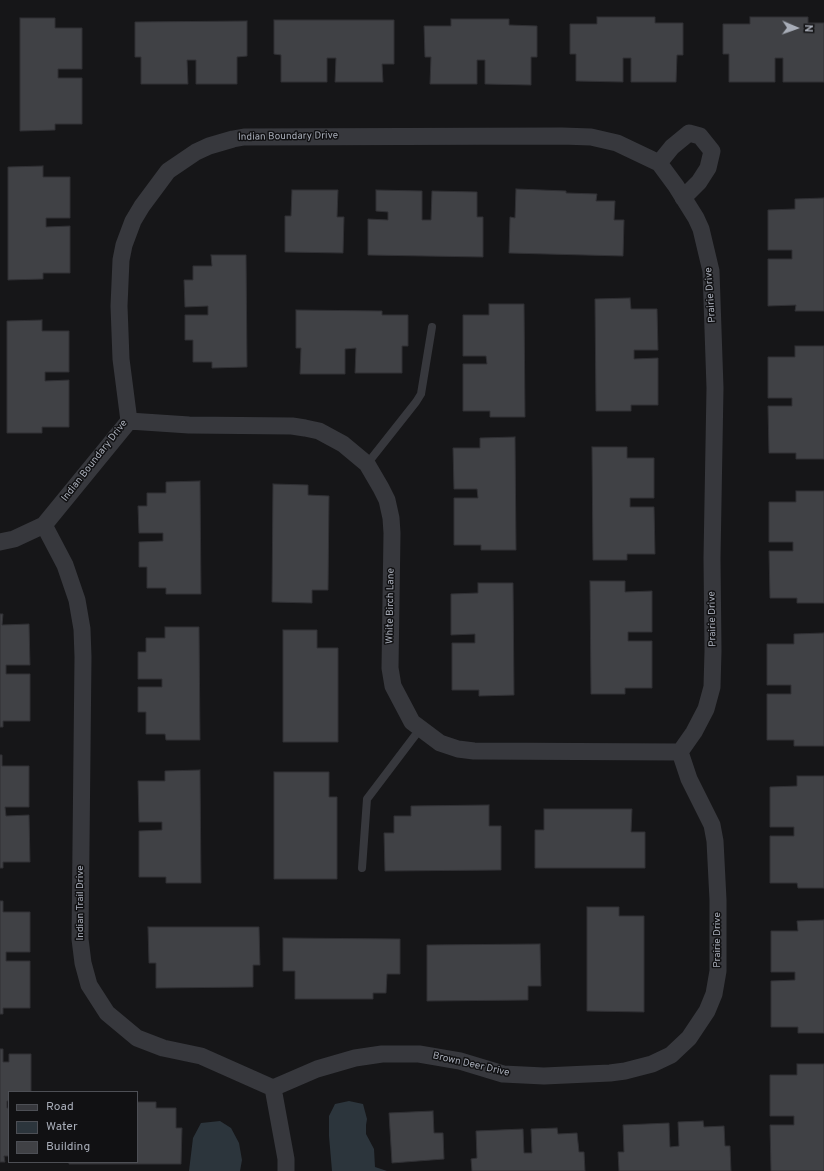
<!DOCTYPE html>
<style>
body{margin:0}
#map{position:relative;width:824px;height:1171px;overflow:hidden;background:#161618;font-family:Overpass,sans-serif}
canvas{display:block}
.legend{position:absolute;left:8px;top:1091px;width:130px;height:72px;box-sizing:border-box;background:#111113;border:1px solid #4d4f55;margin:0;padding:5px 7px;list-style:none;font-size:12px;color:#a8adb8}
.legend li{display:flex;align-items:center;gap:8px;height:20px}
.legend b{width:20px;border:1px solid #4d4f55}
.north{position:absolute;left:776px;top:8px;width:40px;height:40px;-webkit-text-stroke:3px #111113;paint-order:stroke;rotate:92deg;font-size:11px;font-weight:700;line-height:16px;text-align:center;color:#a8adb8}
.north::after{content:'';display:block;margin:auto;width:14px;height:18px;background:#a8adb8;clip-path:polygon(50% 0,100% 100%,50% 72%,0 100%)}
</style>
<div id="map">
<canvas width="824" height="1171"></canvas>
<ul class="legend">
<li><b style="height:5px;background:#37383d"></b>Road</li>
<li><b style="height:11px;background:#2c353c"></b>Water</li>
<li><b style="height:11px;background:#404145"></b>Building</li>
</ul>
<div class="north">N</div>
</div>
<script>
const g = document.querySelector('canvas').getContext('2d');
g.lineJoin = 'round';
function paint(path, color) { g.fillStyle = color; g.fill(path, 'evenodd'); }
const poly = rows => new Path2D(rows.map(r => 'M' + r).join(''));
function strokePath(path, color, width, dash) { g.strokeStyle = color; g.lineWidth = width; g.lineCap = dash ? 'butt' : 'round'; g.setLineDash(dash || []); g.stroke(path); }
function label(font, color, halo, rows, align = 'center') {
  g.font = font + ' Overpass,sans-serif'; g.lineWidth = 3; g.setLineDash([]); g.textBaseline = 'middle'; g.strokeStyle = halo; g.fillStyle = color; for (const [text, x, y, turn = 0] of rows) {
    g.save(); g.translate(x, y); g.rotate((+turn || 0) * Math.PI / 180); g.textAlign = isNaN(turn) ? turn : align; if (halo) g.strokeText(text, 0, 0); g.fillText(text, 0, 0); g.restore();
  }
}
const water = poly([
 [349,1101,363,1104,367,1119,366,1125,366,1134,374,1149,375,1167,387,1171,332,1171,329,1136,329,1116,335,1104],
 [220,1121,231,1128,239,1143,242,1160,240,1171,189,1171,193,1138,201,1123]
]);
const building = poly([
 [597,17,655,17,655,23,683,23,683,55,677,55,676,82,631,82,631,58,623,58,623,82,576,81,576,54,570,54,570,24,597,24,597,17],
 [750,17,808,17,808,23,824,23,824,82,783,82,783,58,775,58,775,82,729,82,729,54,723,54,723,24,750,24,750,17],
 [20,18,55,18,55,28,82,28,82,69,58,69,58,78,82,78,82,124,55,124,55,130,20,131,20,18],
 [451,19,509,19,509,25,537,26,537,57,531,57,531,85,485,84,485,60,477,60,477,84,430,84,431,57,425,57,424,26,451,26,451,19],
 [274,20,394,20,394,64,382,64,383,82,335,82,336,58,327,58,327,82,281,82,281,55,274,54,274,20],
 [247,21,247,56,237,57,237,84,196,84,196,60,187,60,188,84,141,84,141,57,135,57,135,22,247,21],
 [43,166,43,177,70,177,70,218,46,218,46,227,70,226,70,273,43,273,43,279,8,280,8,167,43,166],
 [516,189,566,191,566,193,597,194,596,201,615,201,614,220,624,220,623,256,509,253,510,217,515,218,516,189],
 [292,190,338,190,337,217,344,217,343,253,285,252,285,216,291,216,292,190],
 [376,190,422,191,422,220,431,220,432,191,477,192,477,217,483,217,483,257,368,255,368,219,388,220,388,212,376,211,376,190],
 [824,198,824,311,795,311,796,305,768,306,768,259,792,259,792,250,768,250,768,210,795,209,795,199,824,198],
 [211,255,246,255,247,367,212,368,212,362,193,362,193,340,185,340,185,315,208,315,208,306,185,307,184,280,193,280,193,266,212,266,211,255],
 [630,298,631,309,657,309,658,350,634,350,634,359,658,358,658,405,631,405,631,411,596,411,595,299,630,298],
 [489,304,524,304,525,417,490,417,490,411,463,411,463,364,487,364,486,356,463,356,463,315,489,315,489,304],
 [296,310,382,311,382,315,408,315,408,346,402,346,402,373,355,373,356,348,345,349,345,374,300,374,301,348,296,348,296,310],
 [42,320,42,331,69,331,69,372,45,372,45,381,69,380,69,427,42,427,42,433,7,433,7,321,42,320],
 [795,346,824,346,824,459,796,459,796,453,769,453,768,406,792,406,792,398,768,398,768,357,795,357,795,346],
 [515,437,516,550,481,550,481,545,454,545,454,498,478,498,477,489,454,489,453,448,480,448,480,438,515,437],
 [592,447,627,447,627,458,654,458,654,498,630,498,630,507,654,507,655,554,627,554,627,560,593,560,592,447],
 [200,481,201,594,166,594,166,588,147,588,147,567,139,567,139,542,163,541,163,533,139,533,138,506,147,506,147,493,166,493,166,482,200,481],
 [273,484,308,485,308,495,329,496,328,590,312,590,312,603,272,602,273,484],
 [796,491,824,491,824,603,797,603,797,598,770,598,769,551,793,551,793,542,769,542,769,502,796,502,796,491],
 [590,581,625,581,625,592,652,591,652,632,628,632,628,641,652,641,652,688,625,688,625,694,591,694,590,581],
 [478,583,513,583,514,695,479,696,479,690,452,690,452,643,475,643,475,634,451,635,451,594,478,593,478,583],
 [0,614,3,614,2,625,29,624,30,665,6,665,6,674,30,674,30,721,3,721,3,727,0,727,0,614],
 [165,627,199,627,200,740,166,740,165,734,146,734,146,712,138,712,138,687,162,687,162,679,138,679,138,652,146,652,146,638,165,638,165,627],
 [283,630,317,630,317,648,338,648,338,742,283,742,283,630],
 [824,633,824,746,794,746,794,740,767,740,767,694,791,694,791,685,767,685,767,644,794,644,794,634,824,633],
 [0,755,2,755,2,766,29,766,29,807,5,807,6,816,29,815,30,862,3,862,3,868,0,868,0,755],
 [200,770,201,883,166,883,166,877,139,877,139,831,162,830,162,822,139,822,138,781,165,781,165,771,200,770],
 [274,772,329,772,329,797,337,797,337,879,274,879,274,772],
 [797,776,824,776,824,888,798,888,797,883,770,883,770,836,794,836,794,827,770,827,770,787,797,786,797,776],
 [489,805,489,826,501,826,501,870,385,871,384,833,394,833,394,816,411,816,411,806,489,805],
 [544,809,632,809,631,832,645,832,645,868,535,868,535,830,544,830,544,809],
 [0,901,3,901,3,912,30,912,30,952,6,952,6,961,30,961,30,1008,3,1008,3,1014,0,1014,0,901],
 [587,907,619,907,619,916,644,916,644,1012,587,1011,587,907],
 [824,920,824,1033,798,1033,798,1027,771,1027,771,981,795,980,795,972,771,972,771,931,798,931,797,921,824,920],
 [148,927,259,927,260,965,253,965,253,987,156,988,156,963,149,963,148,927],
 [283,938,400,939,400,974,387,974,386,993,373,993,373,999,295,999,295,971,283,971,283,938],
 [540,944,541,986,528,986,528,1000,427,1001,427,945,540,944],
 [0,1049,3,1049,3,1062,9,1062,9,1054,31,1054,31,1092,9,1092,9,1101,7,1101,7,1108,9,1108,9,1156,4,1156,5,1162,0,1162,0,1049],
 [797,1064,824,1064,824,1171,771,1171,770,1125,794,1125,794,1116,770,1116,770,1075,797,1075,797,1064],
 [137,1102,156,1102,156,1108,176,1108,176,1128,182,1128,181,1164,69,1164,69,1162,137,1162,137,1102],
 [433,1111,434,1133,443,1133,444,1159,392,1163,389,1113,433,1111],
 [703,1121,704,1127,724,1126,725,1146,730,1146,731,1171,619,1171,618,1152,624,1152,623,1125,669,1123,670,1147,679,1146,678,1122,703,1121],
 [557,1128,558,1134,577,1133,579,1152,584,1152,585,1171,472,1171,471,1159,477,1158,476,1131,523,1129,524,1153,532,1153,531,1129,557,1128]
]);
const lane = poly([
 [367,464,416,402,421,394,432,327],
 [362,868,367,799,420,729]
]);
const street = poly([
 [659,163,672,147,689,133,700,136,712,151,708,168,699,182,683,198],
 [129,421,189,425,292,426,305,428,319,431,343,444,367,464,381,488,387,500,391,518,392,533,390,668,393,686,412,722,440,743,458,749,474,751,680,752],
 [44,525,65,565,77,600,82,629,83,657,80,939,83,963,89,985,107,1013,137,1038,163,1048,201,1056,273,1088],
 [0,542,14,539,44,525,129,421,121,359,119,306,121,260,124,245,133,221,142,206,168,171,196,152,209,146,233,139,244,137,562,136,591,137,617,143,659,163,676,186,696,218,701,229,711,271,715,388,712,558,713,651,712,687,706,709,694,732,680,752,689,779,712,825,715,841,718,900,718,971,714,994,707,1011,689,1038,671,1055,652,1064,625,1071,610,1073,544,1076,503,1074,460,1061,419,1054,382,1054,355,1058,317,1069,273,1088],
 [273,1088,286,1159,286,1171]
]);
const streetNames = [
 ["Indian Boundary Drive",288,137,-1],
 ["Prairie Drive",711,295,-94],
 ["Indian Boundary Drive",95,461,-52],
 ["White Birch Lane",391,606,-89],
 ["Prairie Drive",713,619,-91],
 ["Indian Trail Drive",81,903,-90],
 ["Prairie Drive",718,940,-90],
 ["Brown Deer Drive",471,1065,13]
];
paint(water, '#2c353c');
paint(building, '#404145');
strokePath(building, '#303034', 1);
strokePath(lane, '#37383d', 8);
strokePath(street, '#37383d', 17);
label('10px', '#a8adb8', '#111113', streetNames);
</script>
